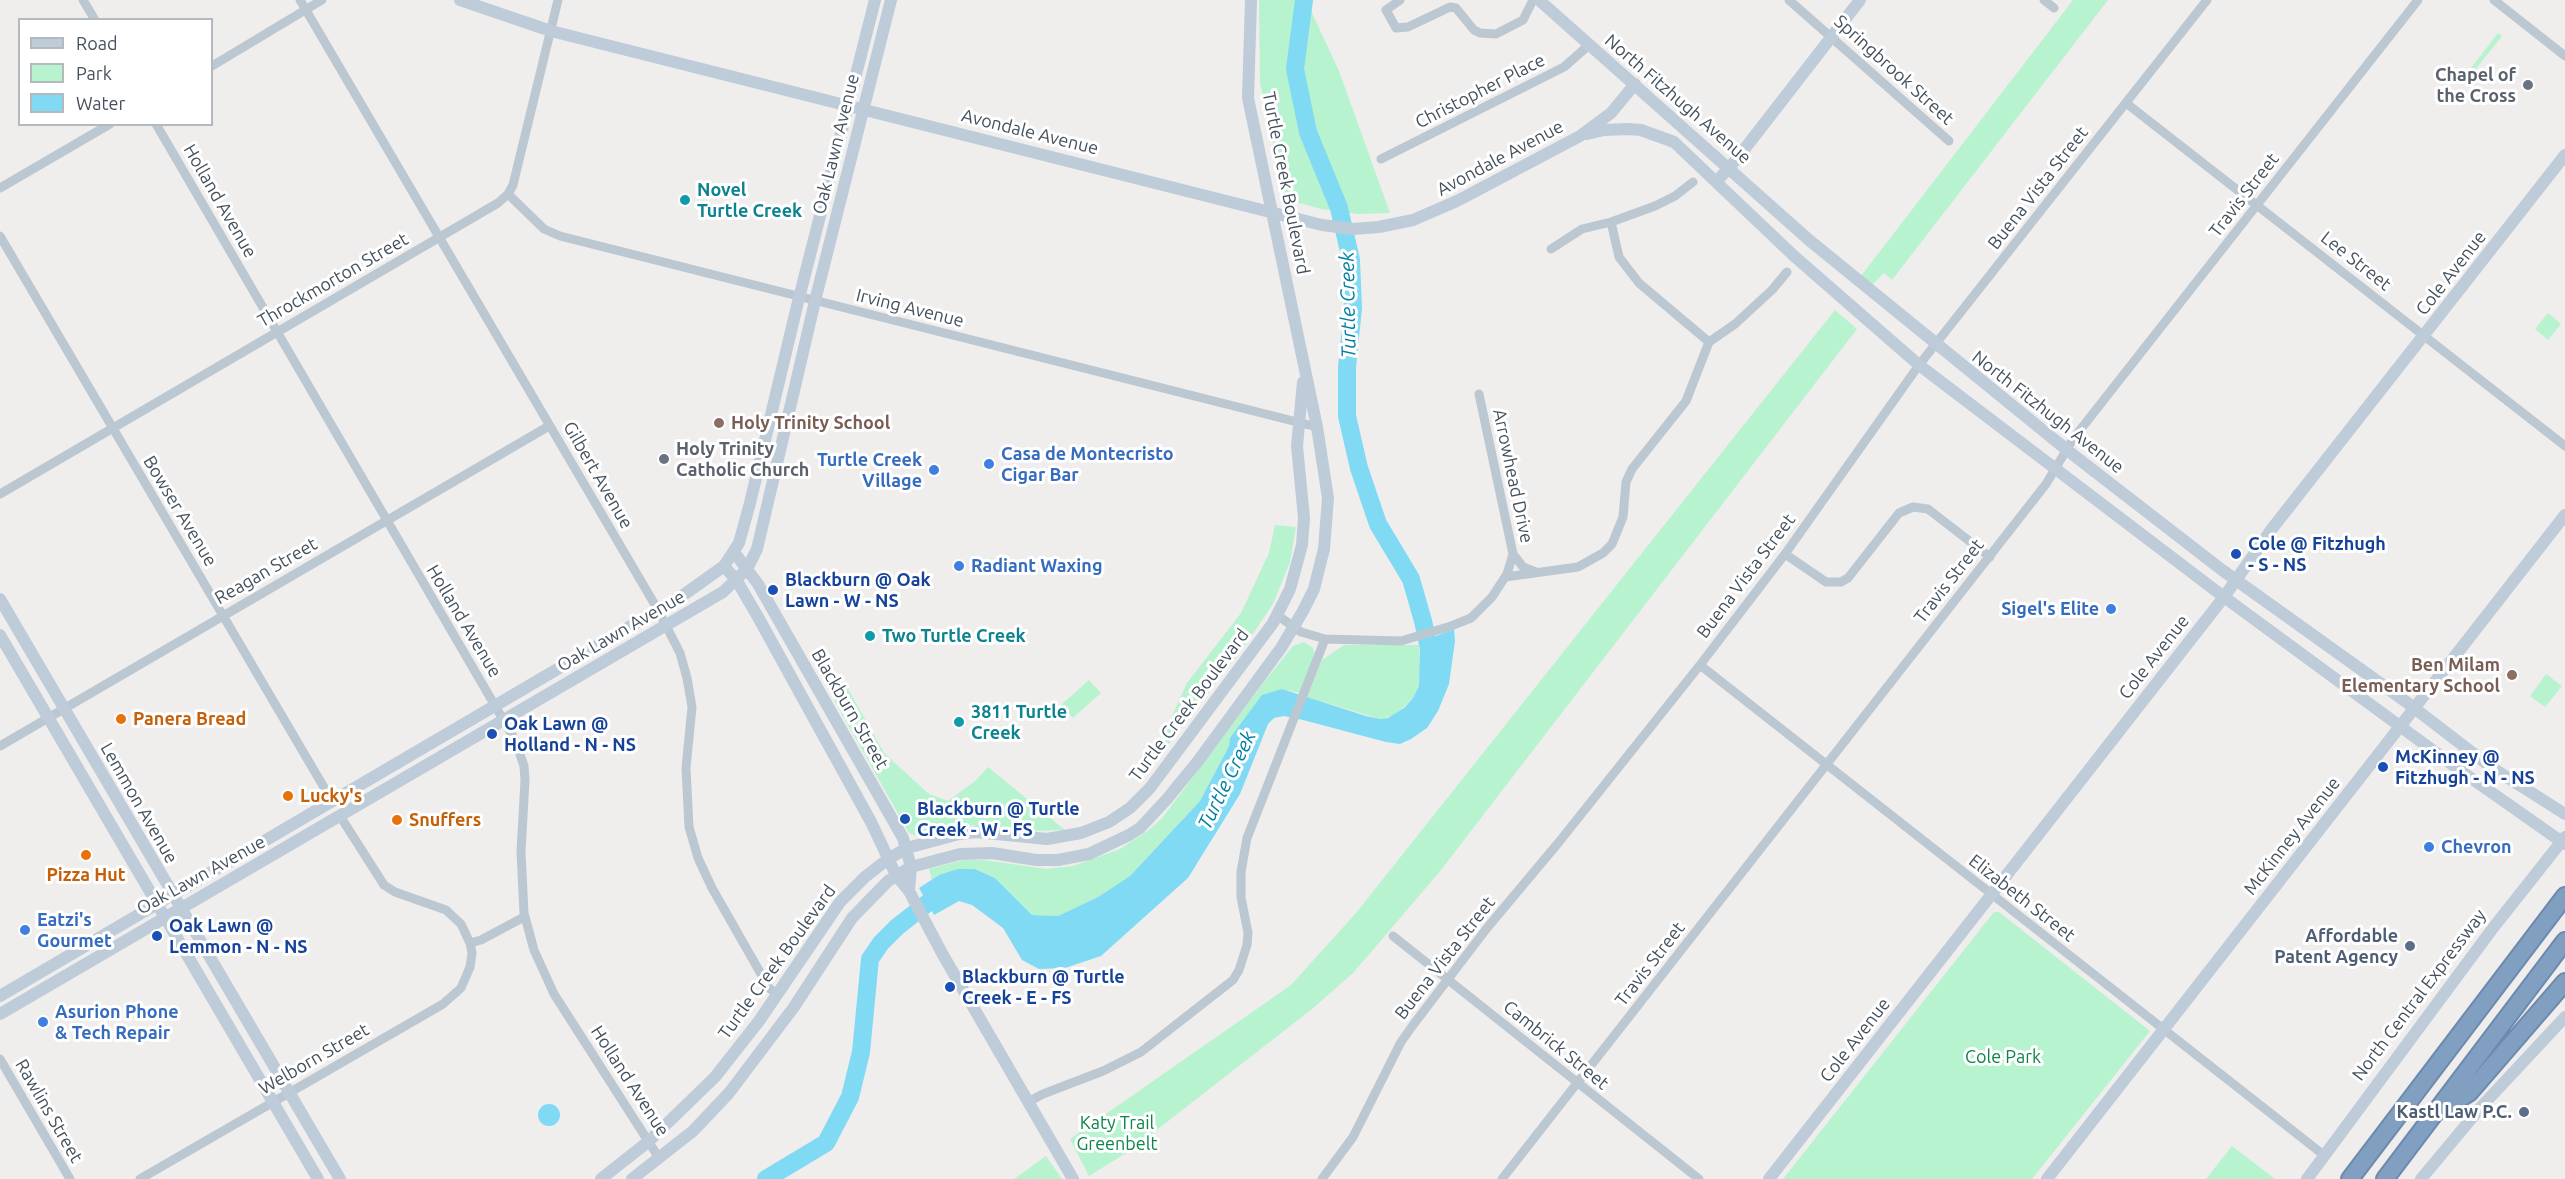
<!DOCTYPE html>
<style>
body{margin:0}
#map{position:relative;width:2565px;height:1179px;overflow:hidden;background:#f0eded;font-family:Ubuntu,sans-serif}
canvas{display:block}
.legend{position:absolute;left:18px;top:18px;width:195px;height:108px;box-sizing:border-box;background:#fff;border:2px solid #b4b9be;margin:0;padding:8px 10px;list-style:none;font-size:18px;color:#44515d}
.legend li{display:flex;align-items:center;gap:12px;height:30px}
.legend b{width:30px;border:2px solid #b4b9be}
</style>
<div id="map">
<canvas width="2565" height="1179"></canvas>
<ul class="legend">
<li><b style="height:8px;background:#becbd9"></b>Road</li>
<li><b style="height:16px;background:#b7f3cf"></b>Park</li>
<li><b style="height:16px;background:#80daf4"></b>Water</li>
</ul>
</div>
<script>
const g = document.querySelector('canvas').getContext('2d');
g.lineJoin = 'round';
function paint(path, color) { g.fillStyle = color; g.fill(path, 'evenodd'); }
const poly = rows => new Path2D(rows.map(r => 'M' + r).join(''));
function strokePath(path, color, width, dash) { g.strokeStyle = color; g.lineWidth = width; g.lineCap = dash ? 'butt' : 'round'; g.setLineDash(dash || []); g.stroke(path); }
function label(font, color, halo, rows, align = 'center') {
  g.font = font + ' Ubuntu,sans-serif'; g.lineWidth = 6; g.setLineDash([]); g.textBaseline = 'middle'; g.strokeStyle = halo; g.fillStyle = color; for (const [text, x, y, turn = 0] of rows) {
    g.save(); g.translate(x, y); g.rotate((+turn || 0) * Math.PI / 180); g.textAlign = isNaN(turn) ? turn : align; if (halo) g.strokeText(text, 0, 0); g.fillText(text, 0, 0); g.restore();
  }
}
const green = poly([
 [1259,0,1306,0,1339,71,1390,213,1358,214,1321,209,1285,199,1260,83],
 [2073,0,2108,0,1892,280,1884,273,1873,284,1861,276],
 [2498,33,2502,36,2464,84,2461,81],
 [1835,310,1857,329,1441,870,1378,944,1353,973,1312,1009,1131,1150,1089,1176,1070,1139,1291,985,1356,913],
 [2548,313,2561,324,2548,340,2535,329],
 [1275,525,1296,527,1290,562,1273,604,1246,644,1164,750,1160,747,1161,740,1187,683,1241,613,1269,553],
 [1304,642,1313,648,1315,656,1300,693,1282,689,1230,738,1229,746,1200,801,1130,876,1098,897,1058,916,1032,915,995,878,976,869,958,869,932,880,929,869,963,860,984,860,1046,869,1073,866,1120,849,1149,830,1163,817,1264,682,1293,646],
 [1344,645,1419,645,1420,672,1419,686,1413,698,1395,715,1380,719,1307,697,1322,660],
 [2546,674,2562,686,2545,707,2530,696],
 [1089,680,1101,693,1073,718,1061,705],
 [847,687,884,753,929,794,948,801,975,781,988,767,1065,830,1030,831,968,825,914,835,909,833,835,702,836,694],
 [1994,912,1999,912,2150,1031,2032,1179,1783,1179],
 [2232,1146,2275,1179,2206,1179],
 [1046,1156,1062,1179,1014,1179]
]);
const water = poly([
 [1454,629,1455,641,1449,684,1438,711,1427,728,1411,739,1400,744,1386,742,1303,720,1284,716,1274,718,1268,724,1240,794,1188,878,1101,956,1065,968,1039,969,1022,960,1003,928,972,905,959,901,934,915,919,888,939,875,958,869,975,869,995,878,1032,915,1058,916,1098,897,1130,876,1200,801,1229,746,1230,738,1262,695,1282,689,1366,716,1380,719,1388,718,1404,708,1413,698,1419,686,1420,642],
 '538 1115a11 11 0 1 1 22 0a11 11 0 1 1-22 0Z'
]);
const river = poly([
 [1304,0,1295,69,1308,132,1339,208,1351,260,1353,308,1347,367,1347,416,1359,468,1378,524,1411,579,1423,621,1430,653],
 [766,1179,826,1143,850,1097,861,1052,870,959,881,943,897,927,934,898,949,893]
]);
const street = poly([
 [83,0,95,20],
 [300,0,658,610,680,653,687,678,692,707,686,768,689,827,698,858,712,888,769,988,777,994],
 [1400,0,1386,10,1396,28,1408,27,1450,7,1456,8,1474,30,1480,33,1496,34,1523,20,1533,0],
 [1789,0,1949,141],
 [2044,0,2054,8],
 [2494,0,2565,56],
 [212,66,322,0],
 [2126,103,2565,446],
 [156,124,515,740,524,766,525,780,521,852,524,913,534,950,554,994,659,1158],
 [1381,159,1564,67,1589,45],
 [0,188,110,124],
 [508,194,544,229,560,236,1317,427],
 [1611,222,1619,257,1639,283,1709,342],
 [0,236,332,801],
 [1551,249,1582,229,1611,222,1655,206,1675,196,1693,182],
 [0,494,498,203,508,194,513,185,558,0],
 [1513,554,1523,567,1536,572],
 [1785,554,1826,582,1841,582,1848,578,1899,513,1913,507,1928,509,1990,557],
 [1505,577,1578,567,1603,553,1612,544,1623,517,1626,482,1632,469,1686,401,1709,342,1735,324,1772,290,1787,272],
 [1277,615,1301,632,1325,639,1401,641,1451,626,1471,618,1492,597,1507,574,1513,554,1479,394],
 [1700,665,2325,1156],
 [0,746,549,426],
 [1393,936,1699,1179],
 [470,943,481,940,524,917],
 [0,1059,70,1179],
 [1028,1102,1043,1094,1103,1071,1141,1052,1233,980,1239,970,1247,945,1248,933,1241,897,1241,872,1247,838,1325,639],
 [140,1179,443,1004,461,988,470,967,472,953,470,943,461,924,446,910,395,892,384,885,340,816],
 [1322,1179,1353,1137,1401,1042,1413,1025,1487,928,1559,842,1700,665,1785,554,1919,365,2207,0],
 [1502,1179,2046,484,2073,439,2418,0]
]);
const secondary = poly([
 [460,0,551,31,1286,216,1322,225,1353,229,1379,227,1413,220,1457,201,1580,136,1611,113,1635,84],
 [1539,0,1809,240,2067,450,2222,570,2405,701,2491,767,2565,814],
 [1587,134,1604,130,1628,129,1641,130,1674,142,1794,256,1919,365,2224,597,2461,771,2565,844],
 [1717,181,1736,160,1860,0],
 [734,552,758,584,903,838,911,867,909,891],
 [724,566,737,581,758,617,871,822,896,875,909,891,943,955,1073,1179],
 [0,599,340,1179],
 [0,635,318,1179],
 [0,996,682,596,724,566,739,543,750,503,797,306,875,0],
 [0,1014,723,592,747,569,757,549,815,301,891,0],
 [601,1179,649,1141,715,1077,759,1021,840,902,865,877,888,859,907,848,959,834,976,832,1047,839,1081,833,1109,822,1130,808,1150,788,1273,623,1290,589,1302,545,1304,518,1297,446,1303,382],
 [632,1179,693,1131,729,1093,794,1007,852,918,888,881,911,867,960,854,992,853,1036,860,1058,860,1089,854,1129,835,1140,828,1167,799,1198,761,1281,648,1303,611,1314,589,1324,549,1328,498,1317,427,1248,98,1251,0],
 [1769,1179,2106,748,2224,597,2271,530,2565,155],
 [2047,1179,2565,515],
 [2307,1179,2493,928,2565,837],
 [2421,1179,2481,1107,2565,1017]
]);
const highway = poly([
 [2439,1111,2469,1093,2565,982],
 [2350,1179,2565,896],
 [2385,1179,2565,941]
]);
const markers = [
 [2528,85,6,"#6b7280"],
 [685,200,6,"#0f9aa8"],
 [719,423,6,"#8d6e63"],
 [664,459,6,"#6b7280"],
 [989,464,6,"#3f7fe0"],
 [934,470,6,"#3f7fe0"],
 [2236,554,6,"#1a4fb4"],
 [959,566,6,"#3f7fe0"],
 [773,590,6,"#1a4fb4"],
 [2111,609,6,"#3f7fe0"],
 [870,636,6,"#0f9aa8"],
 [2512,675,6,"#8d6e63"],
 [121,719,6,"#e8710a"],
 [959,722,6,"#0f9aa8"],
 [492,734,6,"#1a4fb4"],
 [2383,767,6,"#1a4fb4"],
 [288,796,6,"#e8710a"],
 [905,819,6,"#1a4fb4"],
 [397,820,6,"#e8710a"],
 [2429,847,6,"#3f7fe0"],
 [86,855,6,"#e8710a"],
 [25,930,6,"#3f7fe0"],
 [157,936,6,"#1a4fb4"],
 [2410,946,6,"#5c6f8a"],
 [950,987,6,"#1a4fb4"],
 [43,1022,6,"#3f7fe0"],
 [2524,1112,6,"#5c6f8a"]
];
const streetNames = [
 ["Springbrook Street",1894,70,42],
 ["Christopher Place",1480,91,-27],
 ["North Fitzhugh Avenue",1678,99,41],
 ["Avondale Avenue",1030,132,14],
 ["Oak Lawn Avenue",836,144,-76],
 ["Avondale Avenue",1500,158,-28],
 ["Turtle Creek Boulevard",1286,183,79],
 ["Buena Vista Street",2038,188,-52],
 ["Travis Street",2244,195,-52],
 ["Holland Avenue",220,201,60],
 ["Lee Street",2356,261,38],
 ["Cole Avenue",2451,273,-52],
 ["Throckmorton Street",333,280,-30],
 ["Irving Avenue",910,308,14],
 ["North Fitzhugh Avenue",2048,412,38],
 ["Gilbert Avenue",598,475,60],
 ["Arrowhead Drive",1513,476,78],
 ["Bowser Avenue",180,511,59],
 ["Reagan Street",266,571,-30],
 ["Buena Vista Street",1746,576,-53],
 ["Travis Street",1949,581,-52],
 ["Holland Avenue",464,621,59],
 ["Oak Lawn Avenue",621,631,-30],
 ["Cole Avenue",2154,657,-52],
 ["Turtle Creek Boulevard",1189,705,-53],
 ["Blackburn Street",850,709,60],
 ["Lemmon Avenue",139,803,60],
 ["McKinney Avenue",2292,836,-52],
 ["Oak Lawn Avenue",201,875,-29],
 ["Elizabeth Street",2022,898,38],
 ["Buena Vista Street",1445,958,-52],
 ["Turtle Creek Boulevard",777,962,-54],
 ["Travis Street",1650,964,-52],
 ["North Central Expressway",2419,995,-53],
 ["Cole Avenue",1855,1040,-52],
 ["Cambrick Street",1556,1045,39],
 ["Welborn Street",314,1059,-30],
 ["Holland Avenue",630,1081,57],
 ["Rawlins Street",49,1111,60]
];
const worshipNames = [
 ["Chapel of",2516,75],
 ["the Cross",2516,96],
 ["Holy Trinity",676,449,"left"],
 ["Catholic Church",676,470,"left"]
];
const cultureNames = [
 ["Novel",697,190],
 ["Turtle Creek",697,211],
 ["Two Turtle Creek",882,636],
 ["3811 Turtle",971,712],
 ["Creek",971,733]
];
const educationNames = [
 ["Holy Trinity School",731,423],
 ["Ben Milam",2500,665,"right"],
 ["Elementary School",2500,686,"right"]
];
const shopNames = [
 ["Casa de Montecristo",1001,454],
 ["Cigar Bar",1001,475],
 ["Turtle Creek",922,460,"right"],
 ["Village",922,481,"right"],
 ["Radiant Waxing",971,566],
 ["Sigel's Elite",2099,609,"right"],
 ["Chevron",2441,847],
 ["Eatzi's",37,920],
 ["Gourmet",37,941],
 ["Asurion Phone",55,1012],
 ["& Tech Repair",55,1033]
];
const transitNames = [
 ["Cole @ Fitzhugh",2248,544],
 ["- S - NS",2248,565],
 ["Blackburn @ Oak",785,580],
 ["Lawn - W - NS",785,601],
 ["Oak Lawn @",504,724],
 ["Holland - N - NS",504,745],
 ["McKinney @",2395,757],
 ["Fitzhugh - N - NS",2395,778],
 ["Blackburn @ Turtle",917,809],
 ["Creek - W - FS",917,830],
 ["Oak Lawn @",169,926],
 ["Lemmon - N - NS",169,947],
 ["Blackburn @ Turtle",962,977],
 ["Creek - E - FS",962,998]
];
const foodNames = [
 ["Panera Bread",133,719],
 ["Lucky's",300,796],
 ["Snuffers",409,820],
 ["Pizza Hut",86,875,"center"]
];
const serviceNames = [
 ["Affordable",2398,936],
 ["Patent Agency",2398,957],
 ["Kastl Law P.C.",2512,1112]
];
const parkNames = [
 ["Cole Park",2003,1057],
 ["Katy Trail",1117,1123],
 ["Greenbelt",1117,1144]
];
const waterNames = [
 ["Turtle Creek",1348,305,-91],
 ["Turtle Creek",1227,780,-64]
];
paint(green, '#b7f3cf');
paint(water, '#80daf4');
strokePath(river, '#80daf4', 18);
strokePath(highway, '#6b8aad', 20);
strokePath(street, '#bcc8d1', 9);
strokePath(secondary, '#becbd9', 12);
strokePath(highway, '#809fc1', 16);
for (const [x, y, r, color] of markers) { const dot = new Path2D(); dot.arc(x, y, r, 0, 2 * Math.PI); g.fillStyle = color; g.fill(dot); strokePath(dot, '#fff', 2); }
label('18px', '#44515d', '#fff', streetNames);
label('bold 18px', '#5b616d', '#fff', worshipNames, 'right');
label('bold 18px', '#0d838f', '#fff', cultureNames, 'left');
label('bold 18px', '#785e54', '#fff', educationNames, 'left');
label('bold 18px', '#366cbe', '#fff', shopNames, 'left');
label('bold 18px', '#164399', '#fff', transitNames, 'left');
label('bold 18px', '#c56008', '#fff', foodNames, 'left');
label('bold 18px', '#4e5e75', '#fff', serviceNames, 'right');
label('18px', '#0e844a', '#fff', parkNames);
label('italic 20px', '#0280a4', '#fff', waterNames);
</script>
